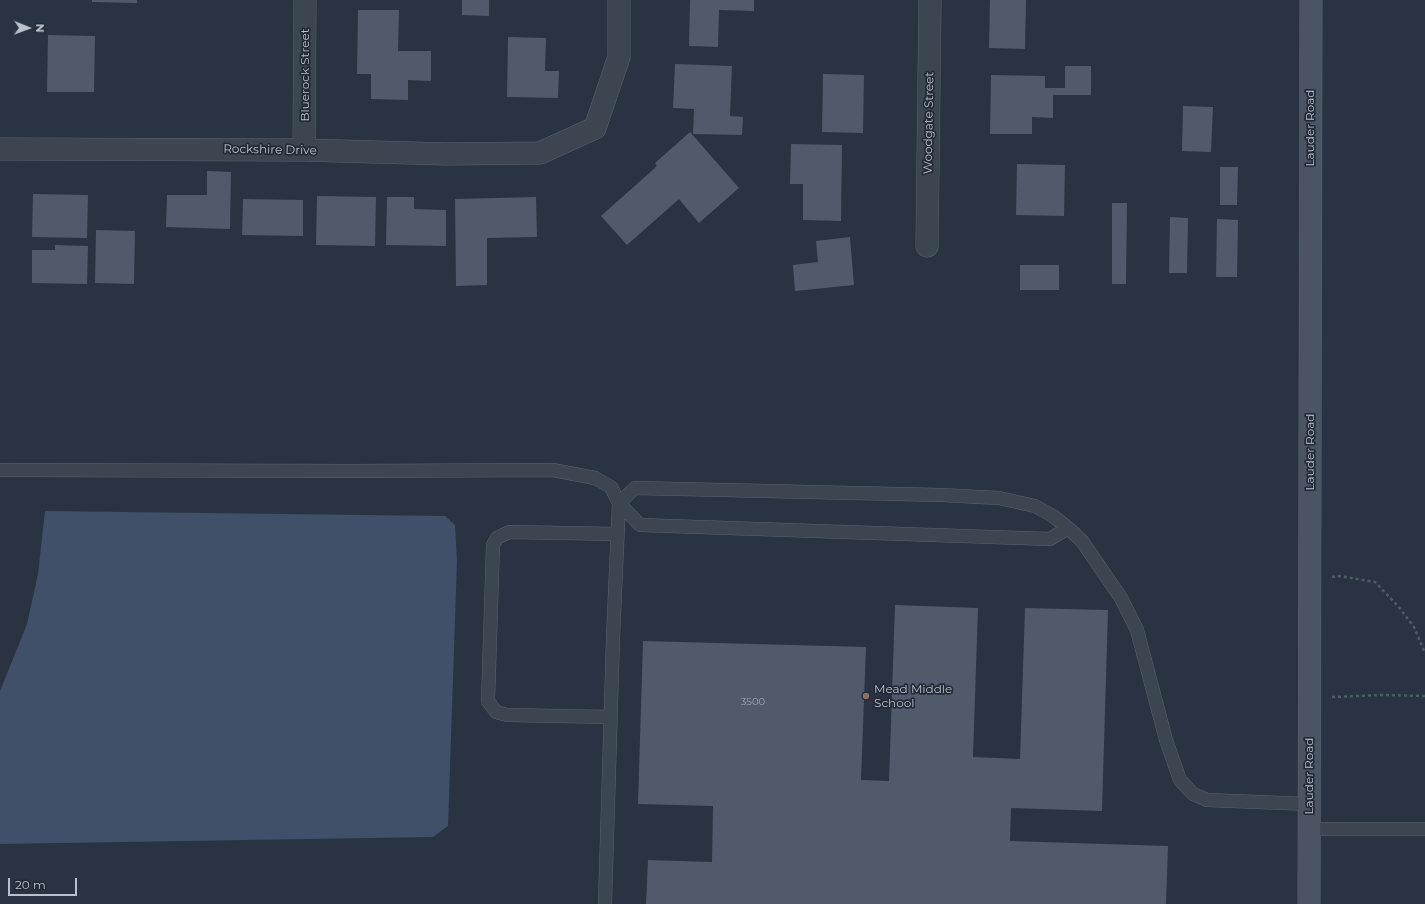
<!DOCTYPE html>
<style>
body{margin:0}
#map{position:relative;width:1425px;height:904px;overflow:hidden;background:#293341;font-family:Montserrat,sans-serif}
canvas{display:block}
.north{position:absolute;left:8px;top:8px;width:40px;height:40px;-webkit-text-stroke:3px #222a36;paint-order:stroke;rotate:91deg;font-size:11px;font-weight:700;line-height:16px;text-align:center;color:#bac0cb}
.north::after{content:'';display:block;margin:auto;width:14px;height:18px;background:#bac0cb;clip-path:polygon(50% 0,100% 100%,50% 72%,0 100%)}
.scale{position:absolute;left:8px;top:878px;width:69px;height:18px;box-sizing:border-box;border:2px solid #bac0cb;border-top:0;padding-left:5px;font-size:12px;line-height:14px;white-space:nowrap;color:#bac0cb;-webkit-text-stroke:3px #222a36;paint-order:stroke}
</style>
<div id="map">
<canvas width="1425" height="904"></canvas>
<div class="north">N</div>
<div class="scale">20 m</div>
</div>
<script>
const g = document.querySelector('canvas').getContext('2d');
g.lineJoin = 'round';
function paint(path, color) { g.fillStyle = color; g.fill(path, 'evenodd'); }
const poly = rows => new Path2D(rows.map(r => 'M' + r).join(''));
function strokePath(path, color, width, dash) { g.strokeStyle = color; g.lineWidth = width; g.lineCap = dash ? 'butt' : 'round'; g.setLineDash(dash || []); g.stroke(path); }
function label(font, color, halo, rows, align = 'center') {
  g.font = font + ' Montserrat,sans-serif'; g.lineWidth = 3.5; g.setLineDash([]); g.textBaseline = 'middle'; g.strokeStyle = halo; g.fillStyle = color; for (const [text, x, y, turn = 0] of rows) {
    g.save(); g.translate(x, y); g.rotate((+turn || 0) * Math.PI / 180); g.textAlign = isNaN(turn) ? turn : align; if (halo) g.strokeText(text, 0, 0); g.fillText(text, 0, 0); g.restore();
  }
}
const water = poly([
 [45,511,445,516,455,525,457,561,448,826,433,837,0,844,0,691,27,624,38,574]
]);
const building = poly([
 [92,0,137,0,137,3,92,2],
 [462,0,489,0,489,16,462,15],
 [690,0,754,0,754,11,719,10,718,47,689,46],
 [990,0,1026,0,1025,49,989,48],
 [358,10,399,10,398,51,431,51,431,81,408,80,408,100,371,99,371,74,357,74],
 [48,35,95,36,94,92,47,92],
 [508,37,546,38,545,71,559,71,558,98,507,97],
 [675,64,732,66,730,116,743,117,742,135,693,134,694,109,673,108],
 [1065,66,1091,66,1091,95,1053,95,1053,118,1032,117,1032,134,990,134,991,75,1045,76,1045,88,1065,88],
 [823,74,864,75,863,133,822,132],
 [1183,106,1213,107,1211,152,1182,151],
 [690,132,739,188,699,223,679,199,627,245,601,216,657,166,655,163],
 [791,144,842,145,841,221,803,220,803,184,790,184],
 [1017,164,1065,165,1064,216,1016,215],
 [1220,167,1238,167,1237,205,1220,205],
 [207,171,231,172,230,229,166,227,167,195,207,195],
 [33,194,88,195,87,238,32,237],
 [317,196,376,197,375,246,316,245],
 [387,197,414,197,414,209,446,210,446,246,386,245],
 [536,197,537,237,487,238,487,285,456,286,455,199],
 [243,199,303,200,303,236,242,235],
 [1112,203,1127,203,1126,284,1112,284],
 [1170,217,1188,218,1187,273,1169,273],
 [1217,219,1238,220,1237,277,1216,277],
 [96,230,135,231,134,284,95,283],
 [850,237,854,285,795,291,793,265,818,262,816,241],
 [55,245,88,246,87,284,32,283,32,250,55,250],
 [1020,265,1059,265,1059,290,1020,290],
 [895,605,978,608,973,757,1020,759,1025,608,1108,610,1102,811,1011,808,1010,841,1168,846,1166,904,646,904,648,860,712,862,713,806,638,804,643,641,866,647,861,780,889,781]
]);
const path = poly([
 [1332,577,1339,576,1375,582,1398,606,1414,627,1425,653],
 [1332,697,1383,695,1425,696]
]);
const lane = poly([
 [0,470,352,471,553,470,595,478,611,487,619,503,613,638,605,904],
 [1068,528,1050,539,640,525,619,503,635,488,941,495,999,498,1035,506,1053,516,1068,528,1082,541,1121,598,1137,630,1166,740,1180,780,1193,794,1207,800,1309,804],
 [611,717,507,715,496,712,488,701,493,545,497,538,509,532,617,534],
 [1309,829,1425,829]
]);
const street = poly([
 [0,149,304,150,446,154,540,153,595,128,619,57,619,0],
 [304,150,305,0],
 [927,246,930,0]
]);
const secondary = poly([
 [1309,904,1311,0]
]);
const markers = [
 [866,696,4,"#8d6e63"]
];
const numberNames = [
 ["3500",753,702]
];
const streetNames = [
 ["Bluerock Street",305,75,-90],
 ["Woodgate Street",929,123,-89],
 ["Lauder Road",1310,128,-90],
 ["Rockshire Drive",270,150,1],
 ["Lauder Road",1310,452,-90],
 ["Lauder Road",1309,776,-90]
];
const poiNames = [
 ["Mead Middle",874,689],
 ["School",874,703]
];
paint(water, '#405069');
paint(building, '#505a6a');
strokePath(lane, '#5b636e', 14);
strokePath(street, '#5b636e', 23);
strokePath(secondary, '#5b636e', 23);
strokePath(path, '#4b5e61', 2.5, [3, 3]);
strokePath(lane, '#3d4551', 13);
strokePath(street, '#3d4551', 22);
strokePath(secondary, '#4c5464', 22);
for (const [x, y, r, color] of markers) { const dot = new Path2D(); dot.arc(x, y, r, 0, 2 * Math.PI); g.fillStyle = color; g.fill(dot); strokePath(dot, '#222a36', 1.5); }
label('10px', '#a0a6b3', null, numberNames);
label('12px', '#bac0cb', '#222a36', streetNames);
label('12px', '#bac0cb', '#222a36', poiNames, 'left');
</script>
